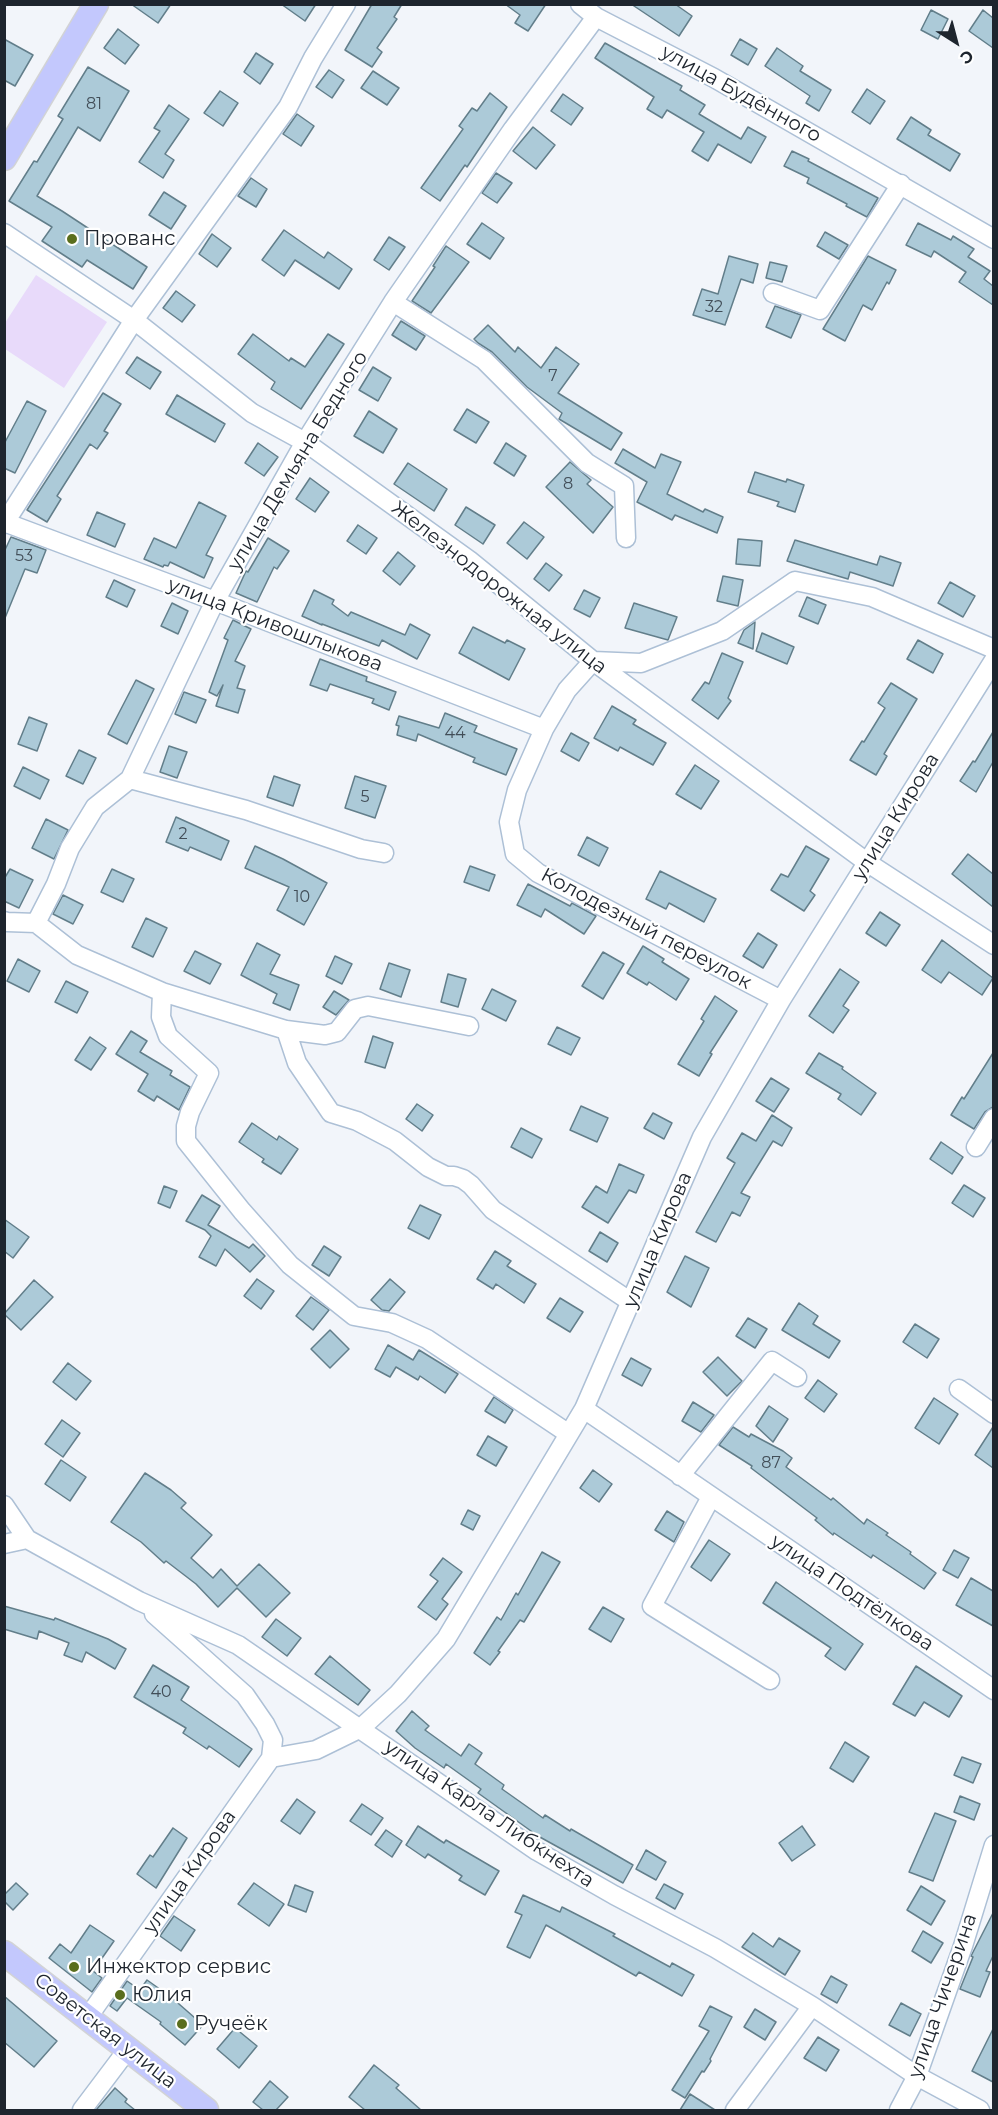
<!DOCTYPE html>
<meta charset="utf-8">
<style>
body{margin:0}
#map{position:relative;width:998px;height:2115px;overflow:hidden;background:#f2f5fa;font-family:Montserrat,sans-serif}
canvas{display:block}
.frame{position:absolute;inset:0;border:6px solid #1e252e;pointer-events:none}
.north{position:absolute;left:926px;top:12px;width:60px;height:60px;-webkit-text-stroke:4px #fff;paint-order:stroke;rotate:144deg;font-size:16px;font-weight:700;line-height:24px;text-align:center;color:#1e252e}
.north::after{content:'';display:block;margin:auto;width:21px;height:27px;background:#1e252e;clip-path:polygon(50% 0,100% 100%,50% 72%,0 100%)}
</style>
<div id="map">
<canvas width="998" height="2115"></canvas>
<div class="frame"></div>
<div class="north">С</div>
</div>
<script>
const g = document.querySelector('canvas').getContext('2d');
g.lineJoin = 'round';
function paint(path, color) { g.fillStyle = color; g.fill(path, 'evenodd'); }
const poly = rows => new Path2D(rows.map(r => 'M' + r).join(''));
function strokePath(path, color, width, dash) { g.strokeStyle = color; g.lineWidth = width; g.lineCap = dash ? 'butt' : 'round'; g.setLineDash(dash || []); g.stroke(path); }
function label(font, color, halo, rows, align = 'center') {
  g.font = font + ' Montserrat,sans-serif'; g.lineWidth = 4.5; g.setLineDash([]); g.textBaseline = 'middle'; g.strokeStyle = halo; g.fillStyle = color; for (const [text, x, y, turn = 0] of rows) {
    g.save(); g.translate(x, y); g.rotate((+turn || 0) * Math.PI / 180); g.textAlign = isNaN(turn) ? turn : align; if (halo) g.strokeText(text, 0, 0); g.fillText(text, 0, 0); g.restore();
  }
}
const green = poly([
 [36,275,107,322,64,388,5,349,5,323]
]);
const building = poly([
 [131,4,171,4,158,23,131,4],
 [281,4,316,4,305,21,281,4],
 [372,4,402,4,394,17,397,19,377,48,382,52,372,67,345,50,372,4],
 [505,4,546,4,528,31,515,23,520,15,505,4],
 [631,4,675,4,692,16,679,36,631,4],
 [931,10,948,19,938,39,921,30,931,10],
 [983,10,993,18,993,48,969,31,983,10],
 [118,29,139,45,125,64,104,48,118,29],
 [4,39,33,55,15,86,4,80,4,39],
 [740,39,757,49,748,65,731,55,740,39],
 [605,43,682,86,680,90,705,105,699,114,741,139,748,127,766,137,751,163,718,144,708,161,692,151,704,132,667,110,662,118,647,109,654,97,595,58,605,43],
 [777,48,803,66,800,71,831,90,819,111,806,103,810,96,765,66,777,48],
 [256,53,273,64,260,84,244,72,256,53],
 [88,67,129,91,100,141,78,127,37,196,62,211,147,267,133,289,87,260,82,267,42,241,52,227,9,201,34,161,37,162,63,119,58,116,88,67],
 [329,70,344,80,332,98,316,87,329,70],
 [373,71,399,88,387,105,361,88,373,71],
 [867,89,885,101,870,124,852,112,867,89],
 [220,91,238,103,223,126,204,113,220,91],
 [490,93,507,107,467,167,465,165,440,201,421,188,463,129,459,126,472,108,477,111,490,93],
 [563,94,583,108,571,125,551,111,563,94],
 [169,105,189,119,165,154,174,160,163,178,139,162,160,131,154,128,169,105],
 [297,114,314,126,301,146,283,134,297,114],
 [911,117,931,130,928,135,960,154,950,171,897,139,911,117],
 [533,127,555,145,536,169,513,151,533,127],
 [792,151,809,159,808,161,878,198,867,217,846,206,847,204,807,183,809,178,784,166,792,151],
 [496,173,512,183,497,203,482,193,496,173],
 [251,178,267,189,256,207,238,196,251,178],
 [164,192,186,206,171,229,149,215,164,192],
 [482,223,504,238,490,259,467,244,482,223],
 [918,223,951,240,953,236,974,249,968,257,990,271,984,279,993,286,993,305,959,282,966,272,934,251,931,257,906,245,918,223],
 [284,230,324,258,328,252,352,269,339,289,295,260,284,276,262,260,284,230],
 [825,232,848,245,839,259,817,246,825,232],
 [212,234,231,248,217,267,199,254,212,234],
 [389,237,405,247,389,270,374,260,389,237],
 [446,246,469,262,431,313,412,301,435,267,433,266,446,246],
 [729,256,758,264,753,283,741,279,725,325,693,315,702,289,718,294,729,256],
 [868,256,896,270,889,284,887,282,872,310,863,305,845,341,823,329,868,256],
 [770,262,787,266,782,282,766,278,770,262],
 [176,291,195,305,182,322,163,308,176,291],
 [775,306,801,315,791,338,766,327,775,306],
 [401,321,425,336,416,350,392,335,401,321],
 [488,325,515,352,518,347,541,368,556,347,579,364,558,393,622,433,611,450,559,419,562,413,527,387,492,352,478,343,474,339,488,325],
 [253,334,289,361,291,358,305,367,328,334,344,344,301,409,271,389,275,382,238,354,253,334],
 [137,357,161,372,150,389,126,373,137,357],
 [373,367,391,378,378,401,359,390,373,367],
 [103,393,121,404,104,431,108,433,97,449,90,444,57,496,61,499,47,522,27,510,103,393],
 [177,395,225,424,215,442,166,414,177,395],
 [27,401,46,411,15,473,4,468,4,444,27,401],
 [467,409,489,422,476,443,454,430,467,409],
 [369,411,397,429,383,453,354,436,369,411],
 [258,443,278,457,264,476,245,463,258,443],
 [506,443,526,456,514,476,494,463,506,443],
 [623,449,655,468,661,454,681,462,667,494,703,512,705,509,723,517,717,533,675,515,672,520,637,502,647,482,615,463,623,449],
 [570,462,591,480,587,484,613,507,593,533,546,487,570,462],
 [408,463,447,489,434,511,394,484,408,463],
 [755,472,786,482,787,479,804,485,795,512,777,506,779,502,748,492,755,472],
 [310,478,329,492,315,512,296,499,310,478],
 [199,502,226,516,206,555,213,558,204,578,170,562,168,566,164,565,163,567,144,559,154,538,176,548,199,502],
 [466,507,495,525,483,544,455,525,466,507],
 [97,512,125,524,115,547,87,535,97,512],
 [524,522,544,537,527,559,507,543,524,522],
 [358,525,377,538,366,554,347,541,358,525],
 [11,537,46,550,37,573,25,569,5,618,4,552,11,537],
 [268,538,289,551,277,569,274,567,257,602,236,593,246,571,248,572,268,538],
 [738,539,762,541,760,566,736,564,738,539],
 [795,540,877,565,880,556,901,563,893,586,850,572,848,579,787,561,795,540],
 [398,552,415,566,400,585,383,571,398,552],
 [546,563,562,575,549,591,534,579,546,563],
 [723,576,743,580,738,606,717,601,723,576],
 [114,580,135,590,127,607,106,597,114,580],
 [950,582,975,596,963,617,938,603,950,582],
 [314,590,334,600,332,604,348,616,351,612,405,635,410,624,430,635,417,659,382,640,379,646,322,624,322,625,302,616,314,590],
 [584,590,600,598,590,617,574,609,584,590],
 [807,597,826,605,818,624,799,616,807,597],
 [172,603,188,611,178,634,161,626,172,603],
 [634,603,677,617,668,640,625,628,634,603],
 [233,620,251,629,235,661,245,666,237,688,245,690,238,713,216,706,223,685,217,696,209,692,228,640,224,638,233,620],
 [755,622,753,649,738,643,744,630,755,622],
 [473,627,505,643,507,640,525,649,509,680,459,653,473,627],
 [762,633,794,647,787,664,756,651,762,633],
 [918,640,943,654,933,673,907,659,918,640],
 [722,653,743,662,728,698,731,701,718,719,692,700,705,682,709,684,722,653],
 [320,659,367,677,366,681,396,692,389,710,372,703,374,699,330,684,327,691,310,685,320,659],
 [136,680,154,689,127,744,108,734,136,680],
 [891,683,917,699,884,754,887,756,876,775,850,760,862,741,864,742,885,708,878,703,891,683],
 [184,692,206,700,196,723,175,714,184,692],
 [612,706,636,720,633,724,666,743,653,765,620,747,618,751,594,738,612,706],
 [445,713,477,726,474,732,517,749,506,775,473,762,475,758,418,734,416,741,397,735,399,726,396,725,399,716,439,728,445,713],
 [29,717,47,724,37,751,18,744,29,717],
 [993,732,993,762,976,792,960,781,973,761,975,762,993,732],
 [571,733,589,743,579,761,561,751,571,733],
 [169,746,187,752,177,778,160,772,169,746],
 [79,750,96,758,83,784,66,776,79,750],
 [695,765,719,781,701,809,676,794,695,765],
 [23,767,49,780,40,799,14,786,23,767],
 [274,776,300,785,293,806,267,797,274,776],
 [355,776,386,786,375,818,345,808,355,776],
 [176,817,229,841,221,860,190,847,188,851,166,842,176,817],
 [46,819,68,830,54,859,32,848,46,819],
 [587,837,608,848,599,866,578,855,587,837],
 [255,846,283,859,327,883,304,925,277,910,289,887,245,868,255,846],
 [806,846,829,859,810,891,815,895,804,911,771,890,781,874,788,877,806,846],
 [968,854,993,874,993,907,952,874,968,854],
 [470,866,495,875,489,891,464,882,470,866],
 [10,869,33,880,19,908,4,901,4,879,10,869],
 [112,869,134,879,123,902,101,892,112,869],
 [660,871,716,899,704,922,669,903,666,909,646,899,660,871],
 [528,884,570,906,572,903,596,916,584,934,545,909,541,917,517,905,528,884],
 [63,895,83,905,73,924,53,914,63,895],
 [880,912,900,925,886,946,866,933,880,912],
 [146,918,167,928,153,957,132,947,146,918],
 [758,933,777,945,763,968,743,956,758,933],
 [942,940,993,978,982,995,949,972,941,983,922,970,942,940],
 [257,943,280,955,270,974,299,985,290,1010,273,1003,277,994,241,975,257,943],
 [643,946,664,959,662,962,689,979,676,1000,649,982,647,985,627,973,643,946],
 [195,951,221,964,210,984,184,971,195,951],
 [603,952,624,964,603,999,582,986,603,952],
 [335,956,352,964,342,984,326,976,335,956],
 [18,959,40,971,29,992,7,981,18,959],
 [389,963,410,970,401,997,380,989,389,963],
 [840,969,859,982,843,1006,849,1010,833,1033,809,1016,840,969],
 [448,974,466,979,458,1007,441,1002,448,974],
 [66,981,88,992,77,1013,55,1002,66,981],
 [492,989,516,1001,506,1021,482,1009,492,989],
 [334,991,349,1000,336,1015,323,1007,334,991],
 [715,996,737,1011,710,1053,712,1054,699,1076,678,1064,704,1021,701,1019,715,996],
 [557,1027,580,1038,571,1055,548,1044,557,1027],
 [131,1031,147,1041,140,1052,172,1071,170,1075,190,1087,179,1110,157,1096,154,1101,138,1091,148,1074,116,1054,131,1031],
 [373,1036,393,1043,385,1068,365,1062,373,1036],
 [90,1037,106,1048,91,1070,75,1060,90,1037],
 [819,1053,843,1067,842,1069,876,1093,861,1115,838,1099,841,1094,806,1073,819,1053],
 [993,1053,993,1107,985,1112,974,1129,951,1115,962,1097,964,1099,993,1053],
 [771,1078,789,1089,774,1112,756,1101,771,1078],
 [417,1104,433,1115,422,1131,406,1119,417,1104],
 [581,1106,608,1118,597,1142,570,1130,581,1106],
 [653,1113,672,1123,664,1139,644,1128,653,1113],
 [772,1115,792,1128,782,1146,773,1141,741,1193,750,1197,740,1216,732,1212,716,1242,696,1232,735,1163,727,1158,742,1133,756,1141,772,1115],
 [252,1123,277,1140,279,1136,298,1149,281,1174,262,1162,264,1159,239,1142,252,1123],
 [521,1128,542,1139,532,1158,511,1147,521,1128],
 [941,1142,963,1157,952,1174,930,1159,941,1142],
 [619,1164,644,1175,636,1193,629,1190,608,1223,582,1207,596,1186,607,1193,619,1164],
 [964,1185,985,1198,973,1217,952,1203,964,1185],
 [164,1186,177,1191,170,1208,158,1203,164,1186],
 [202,1195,220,1206,208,1225,249,1248,253,1244,265,1256,250,1272,225,1249,216,1266,199,1257,211,1236,205,1230,186,1221,202,1195],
 [420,1205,441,1215,429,1239,408,1228,420,1205],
 [4,1219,29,1237,13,1258,4,1251,4,1219],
 [600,1232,618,1243,607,1262,589,1251,600,1232],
 [324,1246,341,1257,329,1276,312,1265,324,1246],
 [495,1251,511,1261,507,1266,536,1284,524,1303,496,1284,493,1289,477,1279,495,1251],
 [685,1256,709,1268,691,1307,667,1292,685,1256],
 [257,1279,274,1291,261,1309,244,1296,257,1279],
 [390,1279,405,1292,389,1311,382,1310,371,1300,390,1279],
 [34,1280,53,1297,21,1330,4,1314,34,1280],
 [311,1297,329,1310,313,1330,296,1316,311,1297],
 [560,1298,583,1312,570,1332,547,1318,560,1298],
 [799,1303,818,1316,813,1324,840,1341,829,1358,782,1330,799,1303],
 [748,1318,767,1329,755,1348,736,1336,748,1318],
 [915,1324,939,1339,927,1358,903,1342,915,1324],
 [330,1330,349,1349,330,1368,311,1349,330,1330],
 [388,1345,413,1360,419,1350,458,1374,445,1393,420,1376,418,1380,396,1367,390,1377,375,1369,388,1345],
 [718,1357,742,1381,727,1396,703,1372,718,1357],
 [631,1358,651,1369,642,1386,622,1375,631,1358],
 [68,1363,91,1381,76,1400,53,1382,68,1363],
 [818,1380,837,1394,824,1412,805,1398,818,1380],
 [494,1397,513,1410,505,1423,485,1411,494,1397],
 [934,1398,958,1414,939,1444,915,1428,934,1398],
 [693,1402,714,1415,701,1432,682,1421,693,1402],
 [769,1406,788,1419,773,1442,756,1426,769,1406],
 [62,1420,80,1433,63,1457,45,1444,62,1420],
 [733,1427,749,1437,751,1434,783,1451,792,1458,786,1467,831,1500,833,1498,864,1524,867,1519,888,1533,886,1535,911,1552,910,1554,936,1573,924,1589,873,1555,871,1558,834,1533,833,1535,815,1520,817,1518,751,1468,752,1466,719,1445,733,1427],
 [993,1427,993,1468,975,1455,993,1427],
 [488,1436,507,1447,496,1466,477,1455,488,1436],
 [61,1460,86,1477,70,1501,45,1484,61,1460],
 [593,1470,612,1484,599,1502,580,1488,593,1470],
 [145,1473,171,1490,186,1503,181,1508,212,1535,191,1558,213,1578,221,1569,237,1586,259,1564,290,1593,266,1617,237,1588,218,1607,196,1584,166,1561,164,1563,141,1542,111,1522,145,1473],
 [468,1510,480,1516,473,1530,461,1524,468,1510],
 [667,1511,684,1522,674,1542,655,1530,667,1511],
 [709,1540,730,1554,711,1581,691,1567,709,1540],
 [954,1550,969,1558,958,1578,943,1570,954,1550],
 [542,1552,560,1562,524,1622,520,1620,498,1651,500,1652,490,1665,474,1653,497,1617,501,1620,516,1593,518,1595,542,1552],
 [443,1558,462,1572,442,1599,448,1604,436,1620,418,1607,438,1581,430,1575,443,1558],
 [971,1578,993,1591,993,1626,956,1605,971,1578],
 [776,1582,863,1644,845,1670,825,1656,831,1648,763,1603,776,1582],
 [4,1606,54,1620,55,1618,108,1639,126,1649,115,1669,86,1652,82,1662,64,1655,69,1643,39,1631,37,1639,4,1629,4,1606],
 [603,1607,624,1619,611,1642,589,1629,603,1607],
 [276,1619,301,1638,287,1656,262,1637,276,1619],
 [330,1656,370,1690,358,1705,315,1674,330,1656],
 [153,1665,189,1687,181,1700,252,1749,239,1767,209,1746,207,1749,183,1733,186,1728,134,1697,153,1665],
 [916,1666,962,1696,949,1717,924,1702,915,1716,893,1704,916,1666],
 [412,1711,429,1726,425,1730,461,1756,469,1744,482,1753,475,1764,504,1785,502,1789,543,1818,545,1815,570,1831,571,1829,633,1865,623,1883,538,1836,478,1793,481,1789,446,1764,444,1768,415,1748,396,1731,412,1711],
 [845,1742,869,1757,853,1782,830,1768,845,1742],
 [962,1757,981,1764,973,1783,954,1775,962,1757],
 [960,1796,980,1804,974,1820,954,1812,960,1796],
 [297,1799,315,1812,300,1834,281,1821,297,1799],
 [362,1804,383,1818,371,1835,350,1821,362,1804],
 [935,1813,956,1821,933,1881,909,1872,935,1813],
 [418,1826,444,1843,446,1840,499,1871,485,1895,459,1880,462,1876,428,1854,425,1858,406,1845,418,1826],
 [802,1826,815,1845,792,1861,779,1843,802,1826],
 [173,1828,187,1838,156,1888,137,1874,150,1855,153,1857,173,1828],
 [386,1830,402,1841,392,1857,375,1845,386,1830],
 [646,1850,666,1862,656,1880,636,1869,646,1850],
 [16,1883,28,1894,13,1910,4,1901,4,1895,16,1883],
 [254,1883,284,1904,269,1926,238,1904,254,1883],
 [664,1884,683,1894,675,1909,656,1898,664,1884],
 [295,1885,313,1892,306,1912,288,1905,295,1885],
 [921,1886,945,1901,931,1925,907,1910,921,1886],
 [523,1895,560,1912,562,1907,615,1934,613,1936,670,1967,672,1963,694,1975,682,1996,639,1972,636,1976,546,1925,530,1958,507,1947,522,1915,515,1912,523,1895],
 [993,1913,993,1956,986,1971,990,1972,980,1997,960,1989,973,1957,971,1956,993,1913],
 [174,1916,195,1930,181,1951,160,1936,174,1916],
 [90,1925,114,1941,93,1971,102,1978,92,1992,49,1958,60,1944,71,1953,90,1925],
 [923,1931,943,1943,931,1963,912,1951,923,1931],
 [753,1933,773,1947,779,1938,800,1951,785,1975,742,1947,753,1933],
 [831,1976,847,1985,837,2003,821,1994,831,1976],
 [147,1980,171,1997,203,2025,185,2045,160,2024,161,2022,127,1998,117,2011,110,2006,127,1981,140,1990,147,1980],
 [4,1996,57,2041,34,2067,4,2042,4,1996],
 [901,2003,921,2014,910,2036,889,2025,901,2003],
 [710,2006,732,2017,710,2059,711,2061,704,2072,702,2071,685,2098,672,2090,709,2031,699,2026,710,2006],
 [755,2009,776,2022,765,2040,744,2027,755,2009],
 [235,2028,257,2046,239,2068,217,2049,235,2028],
 [993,2029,993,2082,972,2071,993,2029],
 [818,2037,839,2050,826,2071,804,2058,818,2037],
 [374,2065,399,2085,396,2088,421,2110,365,2110,349,2097,374,2065],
 [270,2081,288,2097,276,2110,263,2110,253,2102,270,2081],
 [115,2088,127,2099,125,2102,135,2110,96,2110,115,2088],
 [690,2094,715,2110,680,2110,690,2094]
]);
const minor = poly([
 [580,4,596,17,714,78,994,239],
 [4,233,134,320,252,413,305,442,469,560,593,661,868,863,994,945],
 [773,293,820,310,901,184],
 [393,302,484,360,587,463,624,486,626,538],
 [4,522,215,601,544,729,567,690,593,661,641,663,722,631,795,581,872,597,994,649],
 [4,524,134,320,288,107,313,58,346,4],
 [544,729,517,790,509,822,515,854,538,873,781,1000],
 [130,779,246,810,361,849,384,853],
 [4,921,7,922,36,923,77,955,162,992,286,1030,325,1035,337,1032,355,1009,368,1006,469,1026],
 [36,923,56,884,70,848,95,807,130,779,215,601,305,442,393,302,513,129,596,17],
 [162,992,161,1017,168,1036,209,1073,190,1112,186,1126,186,1141,242,1211,290,1265,354,1316,392,1323,427,1339,569,1434],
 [286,1030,297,1063,331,1113,357,1121,395,1141,428,1167,446,1176,454,1176,463,1179,471,1185,493,1210,631,1302],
 [976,1147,994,1118],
 [959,1389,994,1414],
 [584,1409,994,1690],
 [680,1476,772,1361,797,1377],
 [711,1497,652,1606,770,1680],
 [4,1505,27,1539,139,1601,238,1645,537,1851,614,1895,715,1948,812,2006,917,2076,980,2110],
 [4,1544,27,1539],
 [154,1614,245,1695,265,1724,273,1740,271,1758],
 [88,2017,271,1758,316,1750,361,1728,398,1694,446,1639,584,1409,702,1137,781,1000,994,660],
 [82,2110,128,2049],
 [735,2110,812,2006],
 [899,2110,917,2076,963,1946,994,1845]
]);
const major = poly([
 [4,158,96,4],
 [4,1953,206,2110]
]);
const markers = [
 [72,239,6,"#5a6e1d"],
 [74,1967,6,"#5a6e1d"],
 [120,1995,6,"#5a6e1d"],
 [182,2024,6,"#5a6e1d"]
];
const numberNames = [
 ["81",94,104],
 ["32",714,307],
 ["7",553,376],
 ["8",568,484],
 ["53",24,556],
 ["44",455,733],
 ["5",365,797],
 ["2",183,834],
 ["10",302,897],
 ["87",771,1463],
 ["40",161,1692]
];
const streetNames = [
 ["улица Будённого",741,94,29],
 ["улица Демьяна Бедного",298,461,-59],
 ["Железнодорожная улица",499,588,38],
 ["улица Кривошлыкова",275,625,21],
 ["улица Кирова",896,817,-58],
 ["Колодезный переулок",646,929,28],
 ["улица Кирова",658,1240,-67],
 ["улица Подтёлкова",852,1593,34],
 ["улица Карла Либкнехта",489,1814,34],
 ["улица Кирова",190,1872,-55],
 ["улица Чичерина",943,1996,-71],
 ["Советская улица",105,2031,38]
];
const poiNames = [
 ["Прованс",84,239],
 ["Инжектор сервис",86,1967],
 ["Юлия",132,1995],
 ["Ручеёк",194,2024]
];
paint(green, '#e8dafa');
paint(building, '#accad8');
strokePath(building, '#627e8a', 1.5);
strokePath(minor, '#adc0d6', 21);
strokePath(major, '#d2d3d5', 27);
strokePath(minor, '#fff', 18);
strokePath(major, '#c3c8fd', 24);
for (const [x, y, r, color] of markers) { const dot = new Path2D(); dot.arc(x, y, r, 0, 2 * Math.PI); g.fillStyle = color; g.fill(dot); strokePath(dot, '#fff', 2); }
label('16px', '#424e58', null, numberNames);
label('20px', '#1e252e', '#fff', streetNames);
label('20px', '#1e252e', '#fff', poiNames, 'left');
</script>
